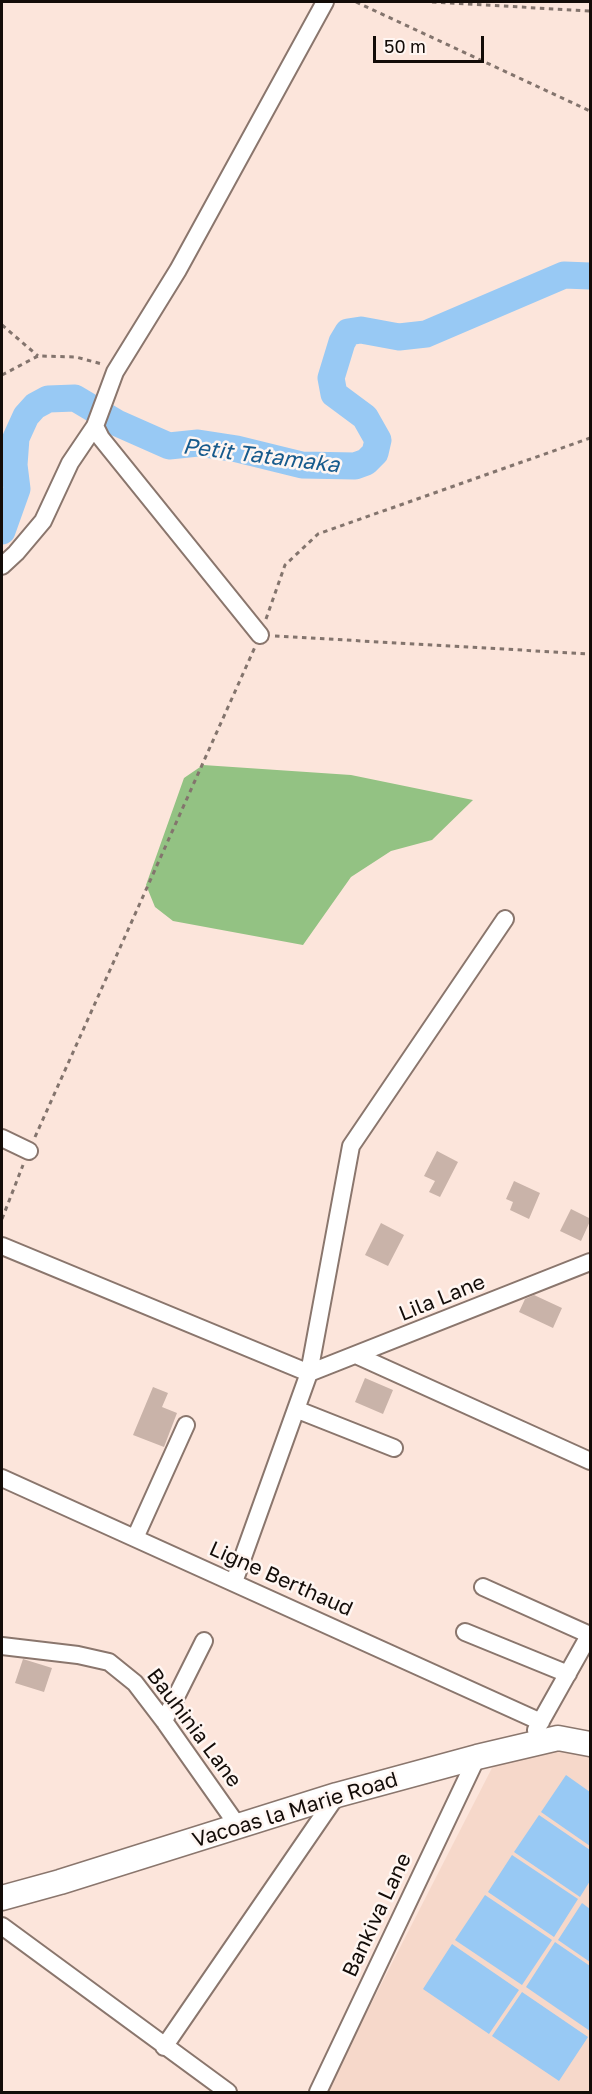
<!DOCTYPE html>
<style>
body{margin:0}
#map{position:relative;width:592px;height:2094px;overflow:hidden;background:#fce5db;font-family:"Golos Text",sans-serif}
canvas{display:block}
.frame{position:absolute;inset:0;border:3px solid #130c08;pointer-events:none}
.scale{position:absolute;left:373px;top:36px;width:111px;height:27px;box-sizing:border-box;border:3px solid #130c08;border-top:0;padding-left:8px;font-size:18px;line-height:21px;white-space:nowrap;color:#130c08;-webkit-text-stroke:4px #fff6f2;paint-order:stroke}
</style>
<div id="map">
<canvas width="592" height="2094"></canvas>
<div class="frame"></div>
<div class="scale">50 m</div>
</div>
<script>
const g = document.querySelector('canvas').getContext('2d');
g.lineJoin = 'round';
function paint(path, color) { g.fillStyle = color; g.fill(path, 'evenodd'); }
const poly = rows => new Path2D(rows.map(r => 'M' + r).join(''));
function strokePath(path, color, width, dash) { g.strokeStyle = color; g.lineWidth = width; g.lineCap = dash ? 'butt' : 'round'; g.setLineDash(dash || []); g.stroke(path); }
function label(font, color, halo, rows, align = 'center') {
  g.font = font + ' "Golos Text",sans-serif'; g.lineWidth = 5; g.setLineDash([]); g.textBaseline = 'middle'; g.strokeStyle = halo; g.fillStyle = color; for (const [text, x, y, turn = 0] of rows) {
    g.save(); g.translate(x, y); g.rotate((+turn || 0) * Math.PI / 180); g.textAlign = isNaN(turn) ? turn : align; if (halo) g.strokeText(text, 0, 0); g.fillText(text, 0, 0); g.restore();
  }
}
const built = poly([
 [575,1747,590,1753,590,2092,326,2092,493,1766,531,1750]
]);
const forest = poly([
 [203,765,351,775,473,800,432,840,391,851,351,877,303,945,173,921,155,907,146,885,184,778]
]);
const water = poly([
 [566,1775,590,1792,590,1846,541,1812],
 [539,1815,590,1850,590,1881,580,1897,514,1852],
 [512,1855,578,1899,554,1937,488,1892],
 [485,1895,552,1940,522,1985,455,1940],
 [582,1903,590,1909,590,1962,558,1940],
 [555,1942,590,1966,590,2031,526,1987],
 [452,1944,519,1990,489,2034,423,1989],
 [522,1992,588,2037,559,2081,492,2036]
]);
const river = poly([
 [2,531,17,489,14,465,16,438,26,416,35,406,48,399,75,398,117,423,169,446,198,443,237,449,302,465,355,466,366,462,375,453,378,440,365,417,334,394,331,378,342,342,348,332,361,330,399,337,426,334,564,275,590,276]
]);
const building = poly([
 [437,1151,458,1162,440,1197,429,1192,435,1181,424,1176],
 [514,1181,540,1193,529,1219,510,1210,513,1202,506,1199],
 [571,1209,591,1219,581,1241,560,1231],
 [381,1223,404,1235,388,1266,365,1255],
 [534,1295,562,1308,553,1328,519,1312,525,1299],
 [365,1378,393,1390,383,1414,355,1402],
 [153,1387,168,1393,162,1407,177,1413,164,1447,133,1435],
 [23,1659,52,1668,44,1692,15,1683]
]);
const path = poly([
 [356,2,590,111],
 [432,2,590,11],
 [2,325,38,356],
 [2,375,38,356,76,357,102,364],
 [266,619,285,565,318,534,590,438],
 [275,636,590,654],
 [35,1137,255,647],
 [2,1219,23,1165]
]);
const street = poly([
 [2,566,16,553,43,521,70,463,95,426],
 [260,635,101,438,95,426,115,372,178,270,325,2],
 [2,1138,29,1151],
 [2,1246,309,1373,590,1262],
 [358,1356,590,1461],
 [298,1410,394,1448],
 [2,1478,541,1722],
 [135,1538,186,1425],
 [234,1582,309,1373,351,1146,505,919],
 [483,1587,590,1635],
 [465,1632,568,1674],
 [2,1646,78,1655,109,1662,135,1683,164,1721,238,1826],
 [164,1721,204,1641],
 [536,1730,590,1634],
 [2,1926,228,2092],
 [164,2047,337,1795],
 [318,2092,477,1757]
]);
const secondary = poly([
 [2,1898,60,1882,337,1795,477,1757,558,1738,590,1744]
]);
const streetNames = [
 ["Lila Lane",442,1298,-22],
 ["Ligne Berthaud",281,1579,24],
 ["Bauhinia Lane",194,1728,53],
 ["Vacoas la Marie Road",295,1810,-17],
 ["Bankiva Lane",377,1915,-65]
];
const waterNames = [
 ["Petit Tatamaka",261,456,7]
];
paint(built, '#f6d8ca');
paint(forest, '#93c283');
paint(water, '#98c9f4');
strokePath(river, '#98c9f4', 27);
paint(building, '#c9b3a9');
strokePath(street, '#8a766d', 20);
strokePath(secondary, '#8a766d', 27);
strokePath(path, '#83746d', 3, [4.5, 4.5]);
strokePath(street, '#fff', 16);
strokePath(secondary, '#fff', 24);
label('21px', '#130c08', '#fff6f2', streetNames);
label('italic 22px', '#175b8d', '#fff6f2', waterNames);
</script>
